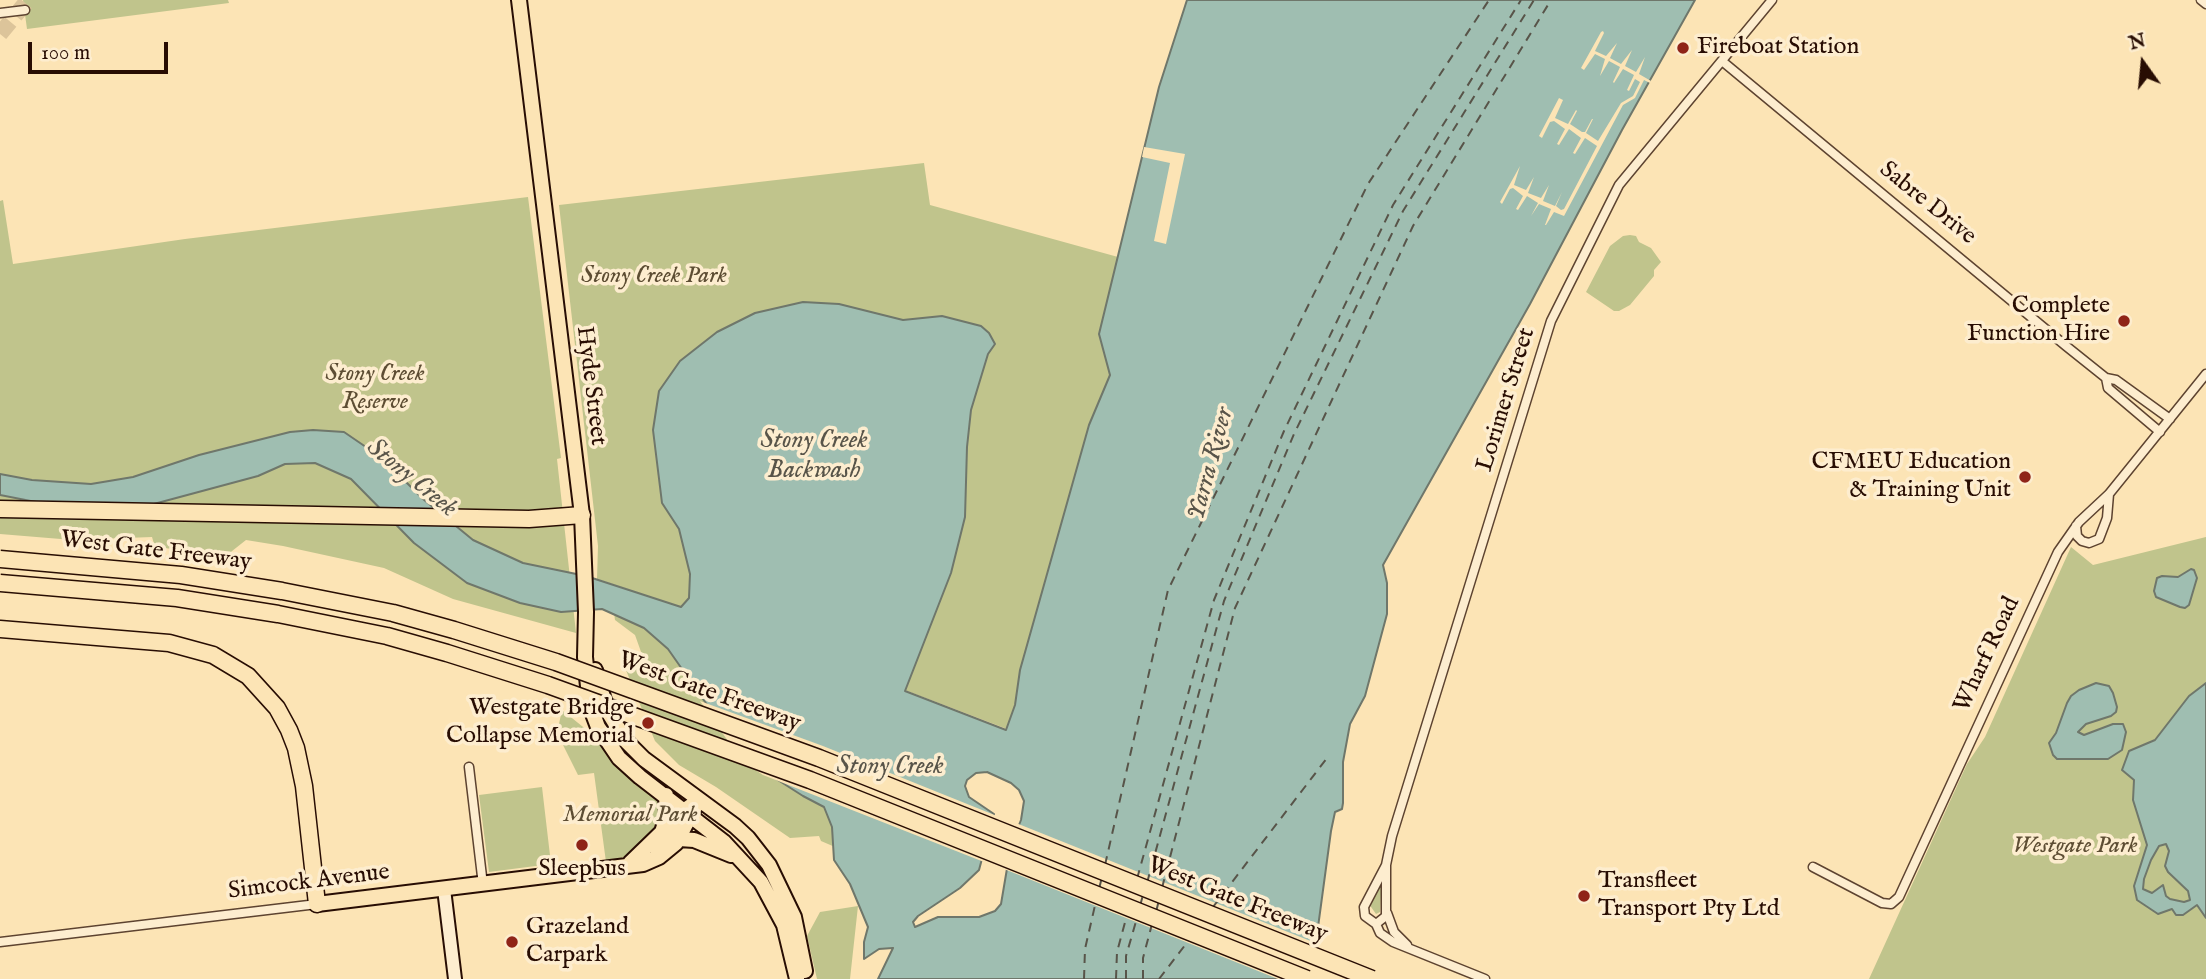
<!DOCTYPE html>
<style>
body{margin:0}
#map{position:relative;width:2206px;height:979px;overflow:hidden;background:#fce4b5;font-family:"IM FELL English",serif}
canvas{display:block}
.north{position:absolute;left:2108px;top:28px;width:70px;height:70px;-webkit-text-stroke:5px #fdedcf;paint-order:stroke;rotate:345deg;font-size:19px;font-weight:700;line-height:28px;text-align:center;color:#280d03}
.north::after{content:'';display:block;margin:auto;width:24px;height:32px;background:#280d03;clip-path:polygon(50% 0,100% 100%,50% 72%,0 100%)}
.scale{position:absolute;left:28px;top:42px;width:140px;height:32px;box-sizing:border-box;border:4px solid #280d03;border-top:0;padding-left:9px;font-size:21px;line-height:24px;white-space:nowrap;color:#280d03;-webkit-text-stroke:5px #fdedcf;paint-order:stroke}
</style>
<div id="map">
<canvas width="2206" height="979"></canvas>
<div class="north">N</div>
<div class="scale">100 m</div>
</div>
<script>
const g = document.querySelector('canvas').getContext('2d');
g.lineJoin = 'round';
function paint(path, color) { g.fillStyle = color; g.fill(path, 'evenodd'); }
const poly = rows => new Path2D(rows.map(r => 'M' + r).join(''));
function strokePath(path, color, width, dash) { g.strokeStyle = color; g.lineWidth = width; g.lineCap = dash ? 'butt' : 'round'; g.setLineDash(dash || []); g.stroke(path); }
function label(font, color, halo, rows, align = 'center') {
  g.font = font + ' "IM FELL English",serif'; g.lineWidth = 7; g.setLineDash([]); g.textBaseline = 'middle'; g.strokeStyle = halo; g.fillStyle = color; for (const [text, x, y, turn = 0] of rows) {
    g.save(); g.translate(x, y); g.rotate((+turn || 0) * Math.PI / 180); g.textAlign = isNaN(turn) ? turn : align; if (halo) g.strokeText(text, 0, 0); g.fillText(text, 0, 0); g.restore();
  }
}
const green = poly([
 [23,0,228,0,229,3,27,29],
 [924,163,930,205,1118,257,1099,334,1110,375,1089,425,1020,670,1015,705,1007,729,902,689,910,678,950,573,965,517,967,447,971,411,988,354,995,344,942,316,903,320,872,313,653,430,662,503,679,528,683,539,690,574,689,598,681,607,597,579,598,546,559,205],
 [528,197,561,458,557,459,576,633,453,599,384,568,283,546,246,540,227,555,155,547,152,537,73,540,0,534,0,201,3,200,13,264,185,239],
 [1630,235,1636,236,1639,242,1651,248,1661,262,1654,270,1654,276,1630,305,1619,311,1614,311,1586,292,1610,246,1623,236],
 [2206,537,2206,979,1869,979,1967,764,1985,737,2071,547,2093,565],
 [614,613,644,628,668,649,703,697,803,796,824,807,832,827,835,847,821,841,819,836,790,838,716,787,679,765,655,741,621,658,645,663,635,635,615,620],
 [562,710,598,739,619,767,658,798,663,806,658,829,636,851,617,860,606,862,594,773,578,775,557,733],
 [542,787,551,864,489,872,479,795],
 [1382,877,1380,912,1376,914,1369,904],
 [858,906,850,979,817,979,807,936,820,912]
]);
const water = poly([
 [1187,0,1695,0,1622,130,1530,304,1383,565,1387,583,1387,614,1365,696,1350,724,1343,762,1343,803,1342,809,1335,812,1331,831,1311,979,878,979,893,948,879,949,864,959,864,942,868,927,850,884,834,860,832,827,824,807,803,796,745,759,668,649,644,628,602,609,561,612,520,603,467,583,414,543,351,479,315,463,285,464,258,476,124,512,97,514,0,495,0,474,32,480,91,484,133,477,199,455,290,432,313,430,344,432,382,458,423,499,473,540,523,563,586,576,681,607,689,598,690,574,679,529,662,503,653,430,659,391,680,361,717,332,755,313,803,302,839,304,903,320,942,316,981,326,989,333,995,344,988,354,971,410,967,447,965,517,951,573,905,691,1006,730,1015,705,1020,670,1089,425,1110,375,1099,334,1159,87,1187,0],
 [987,772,1011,783,1019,790,1024,801,1021,820,1011,845,1001,904,995,911,979,917,938,917,915,927,913,922,918,916,960,888,979,870,994,814,969,797,965,786,967,780,976,773,987,772],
 [2191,569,2194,570,2197,578,2189,605,2185,608,2180,607,2156,597,2154,591,2157,578,2162,576,2178,577,2191,569],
 [2096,683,2109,686,2113,693,2117,707,2116,712,2111,716,2086,724,2078,732,2084,735,2113,724,2123,724,2126,732,2122,750,2108,759,2057,759,2053,755,2049,743,2056,733,2067,703,2071,696,2079,690,2096,683],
 [2206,683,2206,918,2197,905,2183,915,2176,915,2172,909,2158,914,2137,900,2134,886,2147,845,2133,800,2134,780,2122,770,2129,751,2155,740,2189,696,2206,683],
 [2166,844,2169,851,2165,866,2168,872,2188,891,2190,900,2184,902,2170,899,2166,896,2163,885,2152,893,2143,889,2144,879,2151,860,2159,846,2166,844]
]);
const pier = poly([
 [1603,31,1604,33,1595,51,1606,56,1617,43,1610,58,1621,64,1632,50,1625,66,1636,72,1645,57,1639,74,1651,81,1650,83,1644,80,1635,98,1623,105,1564,216,1554,212,1546,225,1545,225,1551,209,1539,204,1531,216,1538,203,1527,196,1518,210,1516,209,1523,196,1513,188,1510,189,1502,204,1500,202,1520,166,1514,185,1526,190,1534,177,1528,193,1541,198,1549,185,1543,201,1555,206,1562,192,1556,206,1561,210,1564,209,1597,146,1585,138,1575,154,1573,153,1581,138,1569,129,1559,145,1557,144,1565,129,1554,121,1550,122,1542,138,1539,136,1559,98,1563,100,1555,118,1568,124,1576,110,1577,111,1570,124,1582,132,1585,132,1592,119,1593,119,1586,133,1598,141,1621,103,1633,96,1640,82,1635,79,1629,91,1627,90,1634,75,1623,69,1614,83,1613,82,1620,67,1609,61,1600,76,1605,59,1595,54,1584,70,1581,68,1601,32],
 [1144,147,1185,154,1166,244,1154,241,1170,163,1142,157],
 [700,701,823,746,997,816,984,862,763,775,742,761],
 [1016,823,1318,944,1314,979,1278,979,1004,869,1007,844]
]);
const ferry = poly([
 [1105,865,1168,590,1368,184,1489,0],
 [1137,879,1214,600,1284,431,1393,205,1521,0],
 [1147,883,1224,601,1294,434,1403,211,1534,0],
 [1162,888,1235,608,1413,226,1551,0],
 [1099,889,1102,877],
 [1140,906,1143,895],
 [1213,907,1327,758],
 [1156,912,1159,900],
 [1084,979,1085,949,1096,901],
 [1116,979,1117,952,1127,915],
 [1126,979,1126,956,1137,918],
 [1143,979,1143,958,1152,924],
 [1159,979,1189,940]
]);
const highwayTunnel = poly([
 [0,34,28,0]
]);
const street = poly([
 [2201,0,2206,4],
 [0,13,25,10],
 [1722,61,2066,346,2106,378,2116,380,2170,419],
 [2106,378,2108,388,2160,432],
 [2076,526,2077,536,2082,541,2089,543,2099,539,2107,518,2109,494],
 [469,767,483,885],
 [1386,865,1364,907,1365,916,1376,924,1386,916,1386,865,1392,836,1551,321,1619,185,1772,0],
 [1813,867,1882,903,1891,904,1899,897,2058,552,2079,522,2109,494,2206,374],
 [1387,913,1394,932,1407,945],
 [1376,924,1380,933,1393,942,1485,979],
 [0,942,317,904]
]);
const secondary = poly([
 [444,889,455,979]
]);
const primary = poly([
 [519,0,582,515,586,612,585,657,590,706,598,727,619,758,640,777,724,842,761,882,784,925,797,979],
 [595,670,607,710,626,741,644,759,735,826,748,838,769,865,794,917,805,971],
 [679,839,694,840,731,855],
 [656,848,668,838,685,810,692,805],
 [630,863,662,832,667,816,666,795],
 [317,904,643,864,659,857,676,843,695,807]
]);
const highway = poly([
 [0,509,529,519,582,515],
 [0,629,169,643,213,655,248,676,277,708,289,730,296,748,304,786,317,904]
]);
const highwayBridge = poly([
 [0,559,181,575,282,591,393,613,454,630,556,662,819,758,1372,979],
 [0,583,177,598,278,614,387,636,447,653,548,685,810,780,1307,979]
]);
const markers = [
 [1683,48,7,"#8f2418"],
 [2124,321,7,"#8f2418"],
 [2025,477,7,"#8f2418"],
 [648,723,7,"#8f2418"],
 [582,845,7,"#8f2418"],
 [1584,896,7,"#8f2418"],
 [512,942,7,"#8f2418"]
];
const poiNames = [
 ["Fireboat Station",1697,48],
 ["Complete",2110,307,"right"],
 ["Function Hire",2110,335,"right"],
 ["CFMEU Education",2011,463,"right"],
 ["& Training Unit",2011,491,"right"],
 ["Westgate Bridge",634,709,"right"],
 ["Collapse Memorial",634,737,"right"],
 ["Sleepbus",582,870,"center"],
 ["Transfleet",1598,882],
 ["Transport Pty Ltd",1598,910],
 ["Grazeland",526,928],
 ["Carpark",526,956]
];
const streetNames = [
 ["Sabre Drive",1927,204,39],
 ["Hyde Street",590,386,83],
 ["Lorimer Street",1507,400,-73],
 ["West Gate Freeway",156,552,7],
 ["Wharf Road",1988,655,-65],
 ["West Gate Freeway",709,693,20],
 ["Simcock Avenue",309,883,-7],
 ["West Gate Freeway",1237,901,22]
];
const parkNames = [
 ["Stony Creek Park",654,277],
 ["Stony Creek",375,375],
 ["Reserve",375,403],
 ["Memorial Park",630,816],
 ["Westgate Park",2075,847]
];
const waterNames = [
 ["Stony Creek",814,442],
 ["Backwash",814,472],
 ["Yarra River",1212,464,-75],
 ["Stony Creek",411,479,39],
 ["Stony Creek",890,768]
];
paint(green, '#c0c48c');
paint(water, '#9fbeb1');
strokePath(water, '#6f776b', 2);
paint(pier, '#fce4b5');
strokePath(ferry, '#585449', 2, [9, 7]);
strokePath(highwayTunnel, '#dcc49a', 16, [16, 8]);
strokePath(street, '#5d4330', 11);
strokePath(secondary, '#280d03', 16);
strokePath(primary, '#280d03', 18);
strokePath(highway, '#280d03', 19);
strokePath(street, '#fdedcf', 8);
strokePath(secondary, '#fdedcf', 12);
strokePath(primary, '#fce4b5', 14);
strokePath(highway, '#fce4b5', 16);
strokePath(highwayBridge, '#280d03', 19, []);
strokePath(highwayBridge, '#fce4b5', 16);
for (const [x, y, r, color] of markers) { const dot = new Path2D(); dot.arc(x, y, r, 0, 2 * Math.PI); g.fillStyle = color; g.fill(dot); strokePath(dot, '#fdedcf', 2.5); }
label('24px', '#280d03', '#fdedcf', poiNames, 'left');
label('24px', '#280d03', '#fdedcf', streetNames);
label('italic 24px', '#5d4d33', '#fdedcf', parkNames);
label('italic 26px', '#585449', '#fdedcf', waterNames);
</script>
